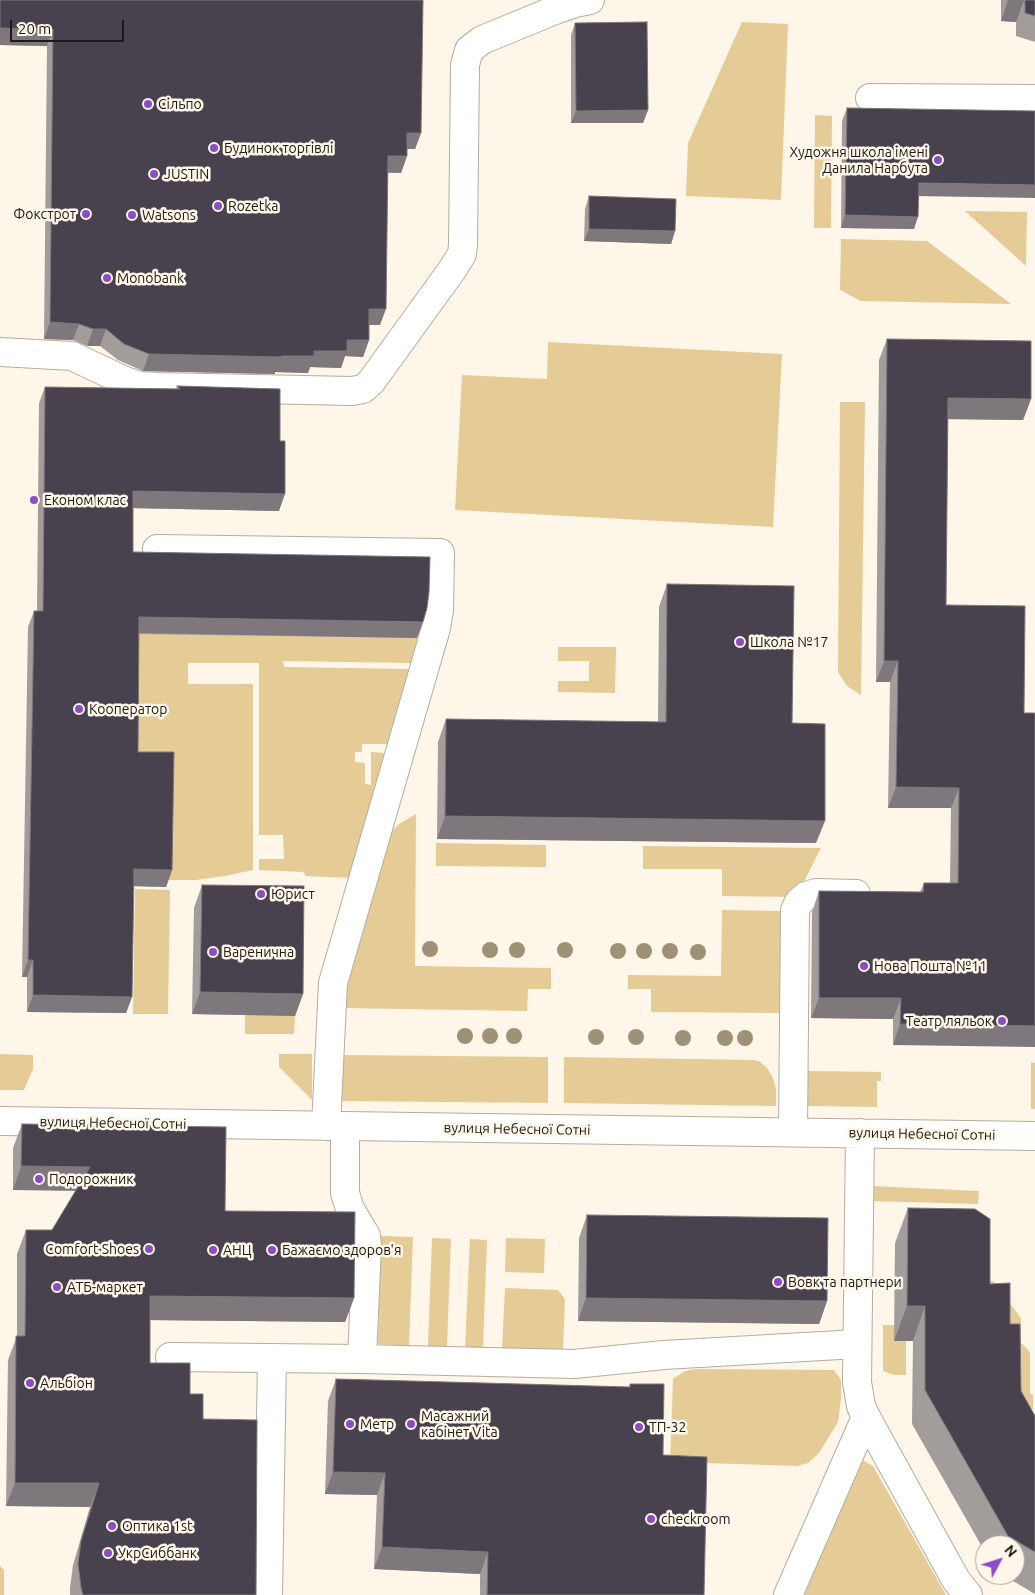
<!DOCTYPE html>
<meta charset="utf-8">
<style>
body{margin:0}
#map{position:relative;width:1035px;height:1595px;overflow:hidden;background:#fef6e8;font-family:Ubuntu,sans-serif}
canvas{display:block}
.north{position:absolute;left:975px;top:1535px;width:50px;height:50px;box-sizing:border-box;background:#fef6e8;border:1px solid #a49e94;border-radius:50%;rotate:50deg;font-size:14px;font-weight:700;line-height:20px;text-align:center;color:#1c1a15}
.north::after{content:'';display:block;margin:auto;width:18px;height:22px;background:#8b4dc3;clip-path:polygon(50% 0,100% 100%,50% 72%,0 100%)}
.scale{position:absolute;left:10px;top:20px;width:114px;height:22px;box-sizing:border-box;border:2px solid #1c1a15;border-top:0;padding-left:6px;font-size:15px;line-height:18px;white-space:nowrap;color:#1c1a15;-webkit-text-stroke:4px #fef6e8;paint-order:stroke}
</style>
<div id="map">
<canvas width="1035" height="1595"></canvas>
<div class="north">N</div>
<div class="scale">20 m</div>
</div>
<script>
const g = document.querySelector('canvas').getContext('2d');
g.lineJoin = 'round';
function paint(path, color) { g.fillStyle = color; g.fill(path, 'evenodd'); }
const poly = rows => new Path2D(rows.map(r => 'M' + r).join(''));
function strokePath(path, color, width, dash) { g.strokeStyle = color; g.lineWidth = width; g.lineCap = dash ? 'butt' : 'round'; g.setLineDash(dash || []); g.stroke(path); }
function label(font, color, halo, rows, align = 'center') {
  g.font = font + ' Ubuntu,sans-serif'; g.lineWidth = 5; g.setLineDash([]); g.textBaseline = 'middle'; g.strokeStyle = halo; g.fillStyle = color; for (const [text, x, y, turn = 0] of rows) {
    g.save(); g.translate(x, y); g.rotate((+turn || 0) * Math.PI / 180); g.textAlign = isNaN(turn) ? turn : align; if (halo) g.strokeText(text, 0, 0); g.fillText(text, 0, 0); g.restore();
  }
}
const green = poly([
 [742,22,788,24,781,200,686,196,688,143],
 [815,115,832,116,831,228,814,228],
 [965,211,1027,212,1026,266],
 [841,239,927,241,1011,304,861,301,840,290],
 [548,342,782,354,773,527,455,510,462,375,547,379],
 [840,402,865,402,861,695,847,686,838,672],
 [126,633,419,638,412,663,283,661,284,667,410,669,389,744,362,744,362,752,355,752,355,762,365,763,365,784,371,785,371,752,387,753,351,878,306,876,303,872,259,870,259,859,284,859,283,835,259,835,259,663,188,663,188,684,253,684,253,870,225,876,196,880,166,880,132,769],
 [558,647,616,647,615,693,558,692,558,681,589,681,589,661,558,661],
 [416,814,415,966,551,968,551,989,528,989,527,1011,344,1008,346,976,388,835,399,824],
 [436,843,546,845,546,867,436,866],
 [643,846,821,848,796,897,722,896,722,869,643,869],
 [135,889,170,890,168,1014,133,1014],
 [722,910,781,911,781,1013,651,1012,651,989,628,989,628,975,721,976],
 [245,1015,295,1016,294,1034,245,1034],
 [0,1054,33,1055,33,1069,24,1090,0,1090],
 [279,1054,312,1054,312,1100,279,1067],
 [342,1055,548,1057,548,1103,342,1101],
 [564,1057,755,1060,760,1062,767,1068,773,1078,776,1089,776,1106,564,1103],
 [1031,1062,1035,1063,1035,1109,1031,1109],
 [807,1071,881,1072,881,1081,877,1081,877,1107,807,1106],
 [871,1186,979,1191,978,1204,870,1201],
 [381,1236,413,1237,409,1346,378,1344],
 [432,1238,451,1239,447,1347,428,1346],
 [506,1238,545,1239,544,1273,505,1272],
 [470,1239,487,1240,483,1349,465,1348],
 [977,1281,993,1281,1021,1318,1021,1343,1030,1352,1030,1394,1033,1395,1033,1409,1017,1409],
 [505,1288,558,1290,565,1299,563,1351,502,1349],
 [883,1325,894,1325,894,1341,906,1341,906,1375,894,1375,883,1371],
 [696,1369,834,1370,841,1380,841,1399,838,1422,819,1453,808,1463,797,1466,706,1463,670,1465,673,1379,685,1371],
 [862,1460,873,1466,946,1595,797,1595],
 [0,1566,4,1570,4,1595,0,1595]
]);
const minor = poly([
 [870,98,1035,99],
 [0,352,72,356,125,381,140,386,158,387,352,391,363,389,371,382,452,270,462,254,463,245,465,65,469,50,482,40,555,10,575,3,590,0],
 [157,549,440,553,439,610,436,628,333,983,326,1126],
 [0,1121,1035,1136],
 [793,1132,795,910,799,902,806,896,816,893,856,894],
 [170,1357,362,1359,367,1245,366,1236,350,1209,345,1193,345,1126],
 [362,1359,574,1364,664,1355,857,1344],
 [866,1417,956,1580,968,1595],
 [268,1595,272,1359],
 [788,1595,866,1417,861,1406,857,1382,860,1133]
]);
const trees = [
 [430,949],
 [490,950],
 [517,950],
 [565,950],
 [618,951],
 [644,951],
 [670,951],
 [698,952],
 [465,1036],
 [490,1036],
 [514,1036],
 [596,1037],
 [636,1037],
 [683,1038],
 [725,1038],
 [745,1038]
];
const wall = poly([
 [0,0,421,133,415,149,407,149,407,156,401,173,388,173,380,325,369,325,369,340,363,357,345,356,341,368,310,367,308,373,275,372,275,374,143,371,118,360,100,346,87,346,73,340,44,339,47,46,0,45],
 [1001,0,1035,0,1035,42,1016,36,1016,22,1001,21],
 [575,23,648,110,643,123,571,123,571,35],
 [847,108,919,196,914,229,841,228,842,121],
 [589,196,675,231,671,244,584,241,585,209],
 [887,339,1031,399,1023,420,948,419,946,605,1024,713,1035,713,893,1045,893,1019,811,1018,812,912,819,891,920,892,924,883,950,883,951,808,888,808,890,682,876,682,879,360],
 [177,386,280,389,279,511,133,508,133,552,417,638,139,634,138,752,172,870,166,887,134,886,132,997,126,1013,27,1012,27,977,22,977,28,627,34,611,37,611,39,403,45,387,176,389],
 [667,584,792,723,816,843,437,839,438,742,446,719,658,722,659,607],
 [202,885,303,994,295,1016,192,1014,194,908],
 [22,1124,225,1211,354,1298,345,1322,150,1320,150,1363,190,1394,203,1419,256,1595,70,1595,70,1588,73,1565,90,1507,6,1506,8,1360,17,1336,17,1254,26,1230,52,1230,76,1190,13,1190,13,1148],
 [908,1208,990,1284,1010,1324,1021,1391,1035,1416,1035,1594,1003,1575,1015,1575,1015,1545,985,1545,985,1552,912,1424,913,1341,894,1341,895,1243],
 [587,1215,827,1301,819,1324,578,1321,579,1238],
 [336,1379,629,1387,630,1384,663,1455,704,1595,480,1595,480,1574,374,1569,377,1495,325,1494,328,1401]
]);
const shadedWall = poly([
 [1008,0,1024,0,1016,22,1001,21],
 [0,28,53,29,47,46,0,45],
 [648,110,643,123,571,123,576,111],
 [407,133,421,133,415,149,401,149],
 [388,156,407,156,401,173,382,172],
 [919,183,1035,185,1035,198,914,196],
 [845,215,918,217,914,229,841,228],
 [589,229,675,231,671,244,584,241],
 [369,309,386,309,380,325,363,325],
 [50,322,79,324,73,340,44,339],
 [93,329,106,329,100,346,87,346],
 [347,340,369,340,363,357,345,356,341,368,310,367,308,373,275,372,275,374,143,371,149,354,281,356,314,351],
 [948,398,1031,399,1023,420,940,419],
 [133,491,285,494,279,511,127,508],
 [139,617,423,622,417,638,133,633],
 [884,661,898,661,890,682,876,682],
 [896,787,959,788,951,808,888,808],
 [445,816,825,821,816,843,437,839],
 [134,869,172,870,166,887,128,886],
 [28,960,33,960,27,977,22,977],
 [200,992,303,994,295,1016,192,1014],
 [33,995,132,997,126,1013,27,1012],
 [819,998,901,998,893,1019,811,1018],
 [900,1024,1035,1026,1035,1047,893,1045],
 [21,1166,90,1167,81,1191,13,1190],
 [150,1296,354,1298,345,1322,141,1320],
 [586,1298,827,1301,819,1324,578,1321],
 [907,1306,925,1306,913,1341,894,1341],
 [333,1472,385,1473,377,1495,325,1494],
 [15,1483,99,1483,90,1507,6,1506],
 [382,1547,488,1552,480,1574,374,1569]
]);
const building = poly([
 [0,0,423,0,421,133,407,133,407,156,388,156,386,309,369,309,369,340,347,340,347,351,314,351,314,356,281,356,281,357,149,354,124,344,106,329,93,329,79,324,50,322,53,29,0,28,0,0],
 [1025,0,1035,0,1035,16,1025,13,1025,0],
 [647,22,648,110,576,111,575,23,647,22],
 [847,108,1035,111,1035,185,919,183,918,217,845,215,847,108],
 [589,196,676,199,675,231,589,229,589,196],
 [887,339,1031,341,1031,399,948,398,946,605,1025,606,1024,713,1035,713,1035,1026,900,1024,901,998,819,998,819,891,923,892,924,883,958,883,959,788,896,787,898,661,884,661,887,339],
 [177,386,280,389,280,441,285,441,285,494,133,491,133,552,430,557,429,592,427,608,423,622,139,617,138,752,174,752,172,870,134,869,132,997,33,995,33,960,28,960,34,611,43,611,45,387,180,389,177,386],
 [667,584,794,586,792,723,825,724,825,821,445,816,446,719,666,722,667,584],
 [202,885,304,886,303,994,200,992,202,885],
 [22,1124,226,1127,225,1211,355,1212,354,1298,150,1296,150,1363,190,1363,190,1394,203,1394,203,1419,257,1420,256,1595,83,1595,81,1587,78,1564,81,1541,99,1483,15,1483,16,1336,25,1336,26,1230,52,1230,90,1167,21,1166,22,1124],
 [908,1208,975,1209,990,1219,990,1284,1010,1283,1010,1324,1020,1324,1021,1391,1035,1416,1035,1552,1008,1536,925,1390,925,1306,907,1306,908,1208],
 [587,1215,828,1218,827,1301,586,1298,587,1215],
 [336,1379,630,1387,630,1384,664,1384,663,1455,707,1457,704,1595,487,1595,488,1552,382,1547,385,1473,333,1472,336,1379]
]);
const markers = [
 [148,104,5,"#8b4dc3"],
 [214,148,5,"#8b4dc3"],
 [938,160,5,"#8b4dc3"],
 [154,174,5,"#8b4dc3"],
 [218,206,5,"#8b4dc3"],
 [86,214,5,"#8b4dc3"],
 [132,215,5,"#8b4dc3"],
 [107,278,5,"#8b4dc3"],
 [34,500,5,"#8b4dc3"],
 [740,642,5,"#8b4dc3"],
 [79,709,5,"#8b4dc3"],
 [261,894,5,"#8b4dc3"],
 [213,952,5,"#8b4dc3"],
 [864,966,5,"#8b4dc3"],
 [1002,1021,5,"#8b4dc3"],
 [39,1179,5,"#8b4dc3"],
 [149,1249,5,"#8b4dc3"],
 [213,1250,5,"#8b4dc3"],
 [272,1250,5,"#8b4dc3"],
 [778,1282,5,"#8b4dc3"],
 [57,1287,5,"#8b4dc3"],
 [30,1383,5,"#8b4dc3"],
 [350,1424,5,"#8b4dc3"],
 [411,1424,5,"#8b4dc3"],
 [639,1427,5,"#8b4dc3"],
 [651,1519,5,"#8b4dc3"],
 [112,1526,5,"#8b4dc3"],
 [108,1553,5,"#8b4dc3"]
];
const poiNames = [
 ["Сільпо",158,104],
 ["Будинок торгівлі",224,148],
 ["Художня школа імені",928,152,"right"],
 ["Данила Нарбута",928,168,"right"],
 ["JUSTIN",164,174],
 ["Rozetka",228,206],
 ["Фокстрот",76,214,"right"],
 ["Watsons",142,215],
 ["Monobank",117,278],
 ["Економ клас",44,500],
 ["Школа №17",750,642],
 ["Кооператор",89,709],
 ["Юрист",271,894],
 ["Варенична",223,952],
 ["Нова Пошта №11",874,966],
 ["Театр ляльок",992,1021,"right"],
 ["Подорожник",49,1179],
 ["Comfort Shoes",139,1249,"right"],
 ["АНЦ",223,1250],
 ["Бажаємо здоров'я",282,1250],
 ["Вовк та партнери",788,1282],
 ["АТБ-маркет",67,1287],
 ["Альбіон",40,1383],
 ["Масажний",421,1416],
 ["кабінет Vita",421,1432],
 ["Метр",360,1424],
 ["ТП-32",649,1427],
 ["checkroom",661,1519],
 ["Оптика 1st",122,1526],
 ["УкрСиббанк",118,1553]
];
const streetNames = [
 ["вулиця Небесної Сотні",113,1123,1],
 ["вулиця Небесної Сотні",517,1129,1],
 ["вулиця Небесної Сотні",922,1134,1]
];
paint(green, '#e5cb95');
strokePath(minor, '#b4ad9f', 30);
strokePath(minor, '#fff', 28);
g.fillStyle = '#9e9176';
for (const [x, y] of trees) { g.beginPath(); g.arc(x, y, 8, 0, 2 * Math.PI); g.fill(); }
paint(wall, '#a29c9b');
paint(shadedWall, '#7e787c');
paint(building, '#47424e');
strokePath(building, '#7e787c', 1);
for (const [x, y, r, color] of markers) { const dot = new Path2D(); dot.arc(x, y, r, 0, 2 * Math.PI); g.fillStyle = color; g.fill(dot); strokePath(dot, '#fef6e8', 2); }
label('14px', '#1c1a15', '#fef6e8', poiNames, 'left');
label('14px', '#1c1a15', '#fef6e8', streetNames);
</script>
